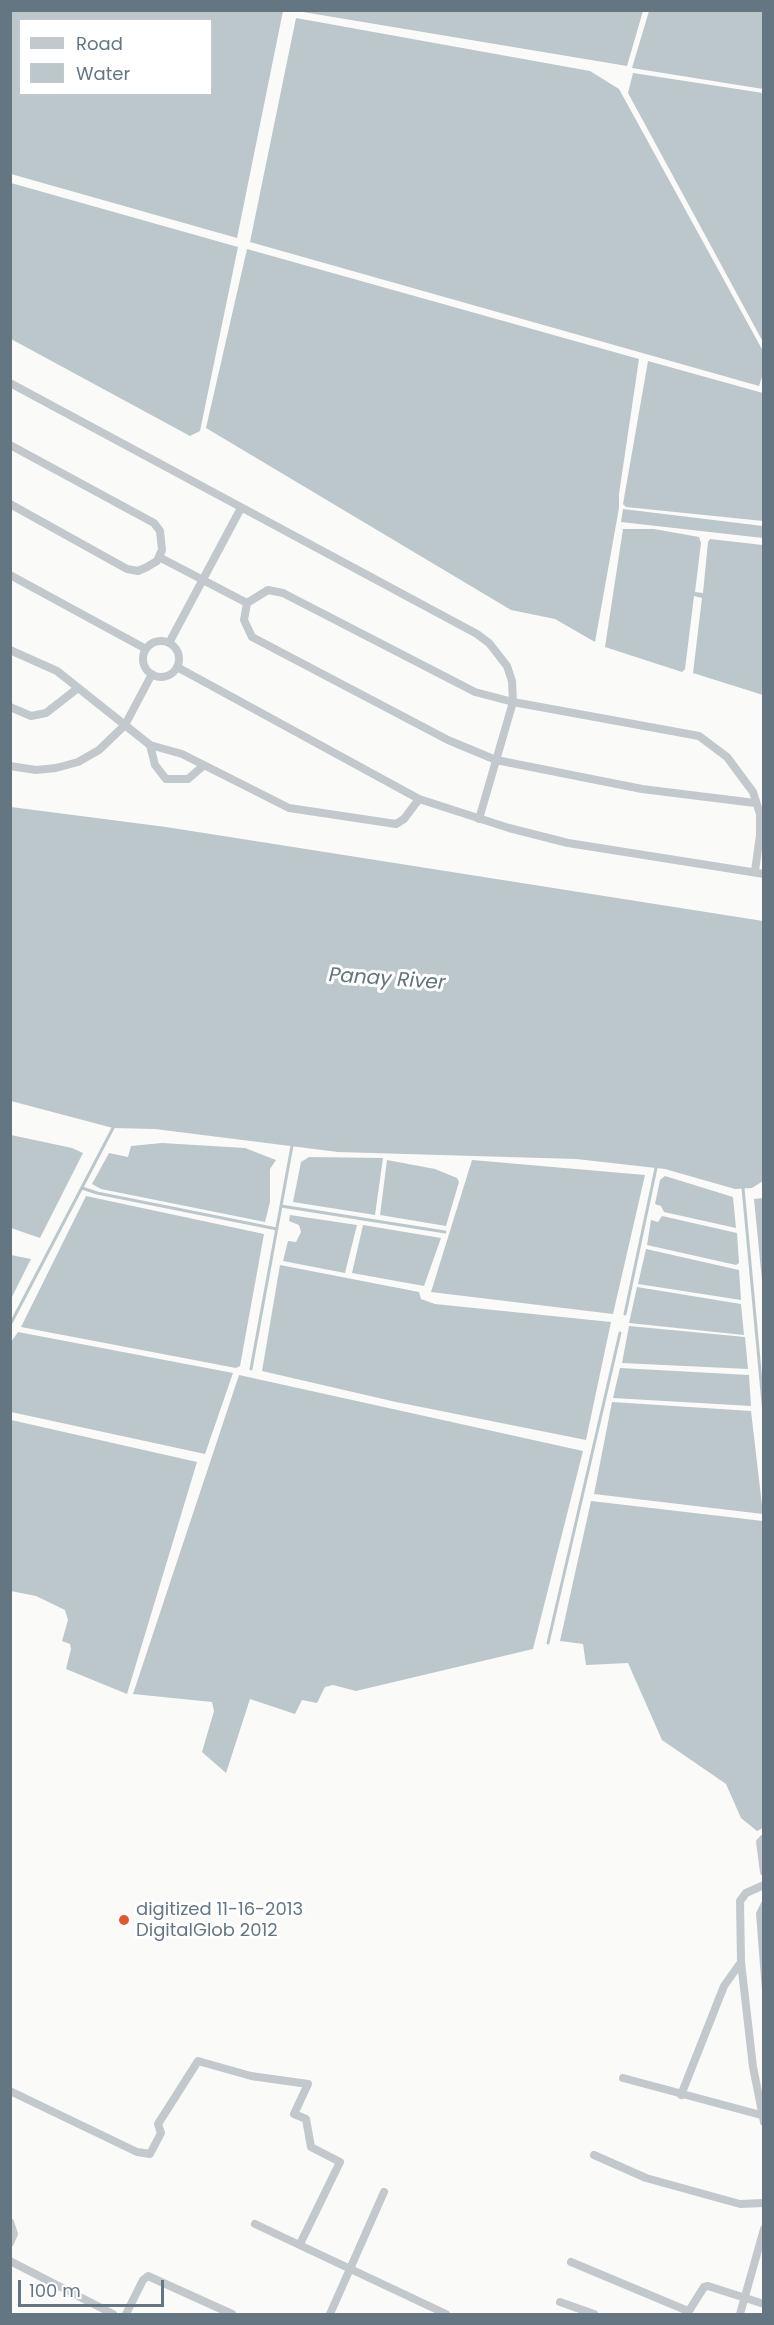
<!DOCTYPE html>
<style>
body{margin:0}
#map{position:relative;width:774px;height:2325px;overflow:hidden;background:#fafaf8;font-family:Poppins,sans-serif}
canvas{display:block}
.frame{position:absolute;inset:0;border:12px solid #657683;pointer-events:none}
.legend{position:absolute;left:18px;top:18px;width:195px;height:78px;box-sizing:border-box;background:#fff;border:2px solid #c1c8cd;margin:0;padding:8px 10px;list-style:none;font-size:18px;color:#657683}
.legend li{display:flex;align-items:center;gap:12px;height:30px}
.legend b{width:30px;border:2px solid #c1c8cd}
.scale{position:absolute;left:18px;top:2280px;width:146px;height:27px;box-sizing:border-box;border:3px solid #657683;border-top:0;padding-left:8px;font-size:18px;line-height:21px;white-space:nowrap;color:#657683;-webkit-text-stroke:4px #fff;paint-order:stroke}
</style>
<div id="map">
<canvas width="774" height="2325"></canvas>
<div class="frame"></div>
<ul class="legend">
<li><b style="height:8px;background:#c3c8cc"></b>Road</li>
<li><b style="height:16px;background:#bbc7cb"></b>Water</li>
</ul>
<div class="scale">100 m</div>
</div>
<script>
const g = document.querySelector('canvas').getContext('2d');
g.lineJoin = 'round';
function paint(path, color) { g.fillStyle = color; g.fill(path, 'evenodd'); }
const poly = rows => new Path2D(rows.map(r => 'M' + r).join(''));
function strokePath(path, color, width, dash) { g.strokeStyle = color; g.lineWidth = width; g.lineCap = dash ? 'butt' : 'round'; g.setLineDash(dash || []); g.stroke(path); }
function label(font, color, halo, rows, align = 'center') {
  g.font = font + ' Poppins,sans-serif'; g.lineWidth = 6; g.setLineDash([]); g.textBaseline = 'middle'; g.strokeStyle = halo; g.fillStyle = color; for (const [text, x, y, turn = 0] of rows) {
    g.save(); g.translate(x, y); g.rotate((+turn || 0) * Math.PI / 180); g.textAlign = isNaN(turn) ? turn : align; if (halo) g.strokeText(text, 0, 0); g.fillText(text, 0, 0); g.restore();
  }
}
const water = poly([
 [10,11,283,11,237,238,11,174],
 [20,20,212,20,212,94,20,94],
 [297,11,297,10,643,11,627,66],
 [649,11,763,11,763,89,632,68],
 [296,18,590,71,619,89,763,351,763,374,759,386,250,242],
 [633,73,763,93,763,342,628,93],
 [11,183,238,247,200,431,190,436,11,339],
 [247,249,639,359,619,494,619,508,595,642,555,619,511,610,206,428],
 [648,361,763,393,763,521,626,507,623,504],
 [623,509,763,526,763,538,621,522],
 [623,529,654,529,699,537,701,543,695,592,703,593,708,542,710,539,763,545,763,695,693,673,702,598,694,596,685,669,682,672,605,647],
 [11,807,166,827,763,921,763,1181,752,1188,735,1189,665,1169,576,1159,338,1152,155,1129,113,1128,11,1101],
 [11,1135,72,1148,83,1153,40,1238,11,1228],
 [162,1143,245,1148,276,1160,270,1169,270,1202,265,1222,101,1189,92,1184,109,1153,128,1157,131,1146],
 [309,1157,383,1158,375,1215,293,1202,301,1162],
 [387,1160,435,1169,457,1178,459,1182,446,1226,380,1215],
 [472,1160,645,1175,613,1314,431,1292],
 [665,1176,733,1197,736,1228,664,1212,661,1206,655,1204,660,1180],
 [86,1196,264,1234,240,1366,236,1368,21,1327],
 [763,1198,764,1198,763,1291,754,1199],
 [290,1215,357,1225,345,1273,283,1261,288,1241,296,1242,301,1232,299,1225,289,1221],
 [662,1216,737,1233,739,1263,736,1265,647,1245,651,1220,658,1222],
 [363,1225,441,1238,424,1286,352,1273],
 [646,1249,739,1270,741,1300,638,1284],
 [11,1255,31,1259,11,1299,10,1255],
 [280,1265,419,1292,421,1299,435,1304,611,1322,586,1440,396,1402,262,1371],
 [637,1287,741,1304,744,1335,629,1323],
 [629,1326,745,1337,748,1369,622,1363],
 [18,1332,233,1373,205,1454,11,1412,11,1342],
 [620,1368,749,1375,751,1406,613,1398],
 [239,1375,583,1451,533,1649,356,1691,333,1685,325,1687,317,1703,302,1700,295,1714,250,1699,226,1773,202,1752,214,1711,212,1702,133,1694],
 [612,1402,751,1411,763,1514,594,1494],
 [11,1420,197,1462,127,1694,66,1669,71,1649,70,1644,62,1641,68,1620,65,1610,36,1596,11,1591],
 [591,1501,763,1521,763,1828,757,1831,741,1818,726,1784,662,1740,628,1663,586,1665,583,1644,560,1641],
 [763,1899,763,2004,756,1913]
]);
const stream = poly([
 [82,1188,97,1193,277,1229],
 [743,1188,764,1414],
 [281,1206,445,1232],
 [625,1314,656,1168],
 [10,1325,113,1128],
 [251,1369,292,1146],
 [548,1643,620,1333]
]);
const street = poly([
 [10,383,477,634,489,643,507,666,512,681,513,702,479,819],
 [10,445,154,523,160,531,162,550,157,561,147,567,138,571,127,569,10,504],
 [159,557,247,603],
 [10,575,146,649],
 '143 659a18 18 0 1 1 36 0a18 18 0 1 1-36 0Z',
 [169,643,241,508],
 [10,650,57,671,150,745,182,754,289,808,396,824,404,819,419,799],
 [177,667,419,799,509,828,568,843,764,874],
 [10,707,31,716,46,713,78,688],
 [150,745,155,765,166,779,188,779,203,766],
 [10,766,36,770,56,768,78,762,99,750,125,725,152,674],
 [755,803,642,789,496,760,448,740,252,637,244,620,247,603,268,590,283,593,475,692,513,702,699,736,727,757,753,792,760,814,760,835,755,871],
 [764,1838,760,1842,764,1872],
 [764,1885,746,1893,740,1901,741,1962,753,2067,764,2122],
 [623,2078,761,2115],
 [10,2091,137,2152,150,2154,161,2133,158,2124,198,2061,251,2076,308,2084,294,2114,306,2119,311,2147,340,2162,300,2244],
 [681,2095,724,1986,741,1962],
 [594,2155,646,2178,740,2204,764,2203],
 [10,2222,14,2234,10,2243],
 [255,2224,446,2314],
 [10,2261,113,2314],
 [571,2262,688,2311],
 [560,2302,594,2314],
 [126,2314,143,2280,148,2276,232,2314],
 [330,2314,384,2192],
 [687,2314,704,2287,708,2286,764,2304],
 [740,2314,764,2229]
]);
const markers = [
 [124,1920,6,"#e4572e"]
];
const poiNames = [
 ["digitized 11-16-2013",136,1910],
 ["DigitalGlob 2012",136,1931]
];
const waterNames = [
 ["Panay River",387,980,4]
];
paint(water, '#bbc7cb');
strokePath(stream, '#bbc7cb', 3);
strokePath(street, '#c3c8cc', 8);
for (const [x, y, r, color] of markers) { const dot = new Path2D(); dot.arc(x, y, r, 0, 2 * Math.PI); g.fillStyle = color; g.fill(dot); strokePath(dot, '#fff', 2); }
label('18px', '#657683', '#fff', poiNames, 'left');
label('italic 20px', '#60757c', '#fff', waterNames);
</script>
